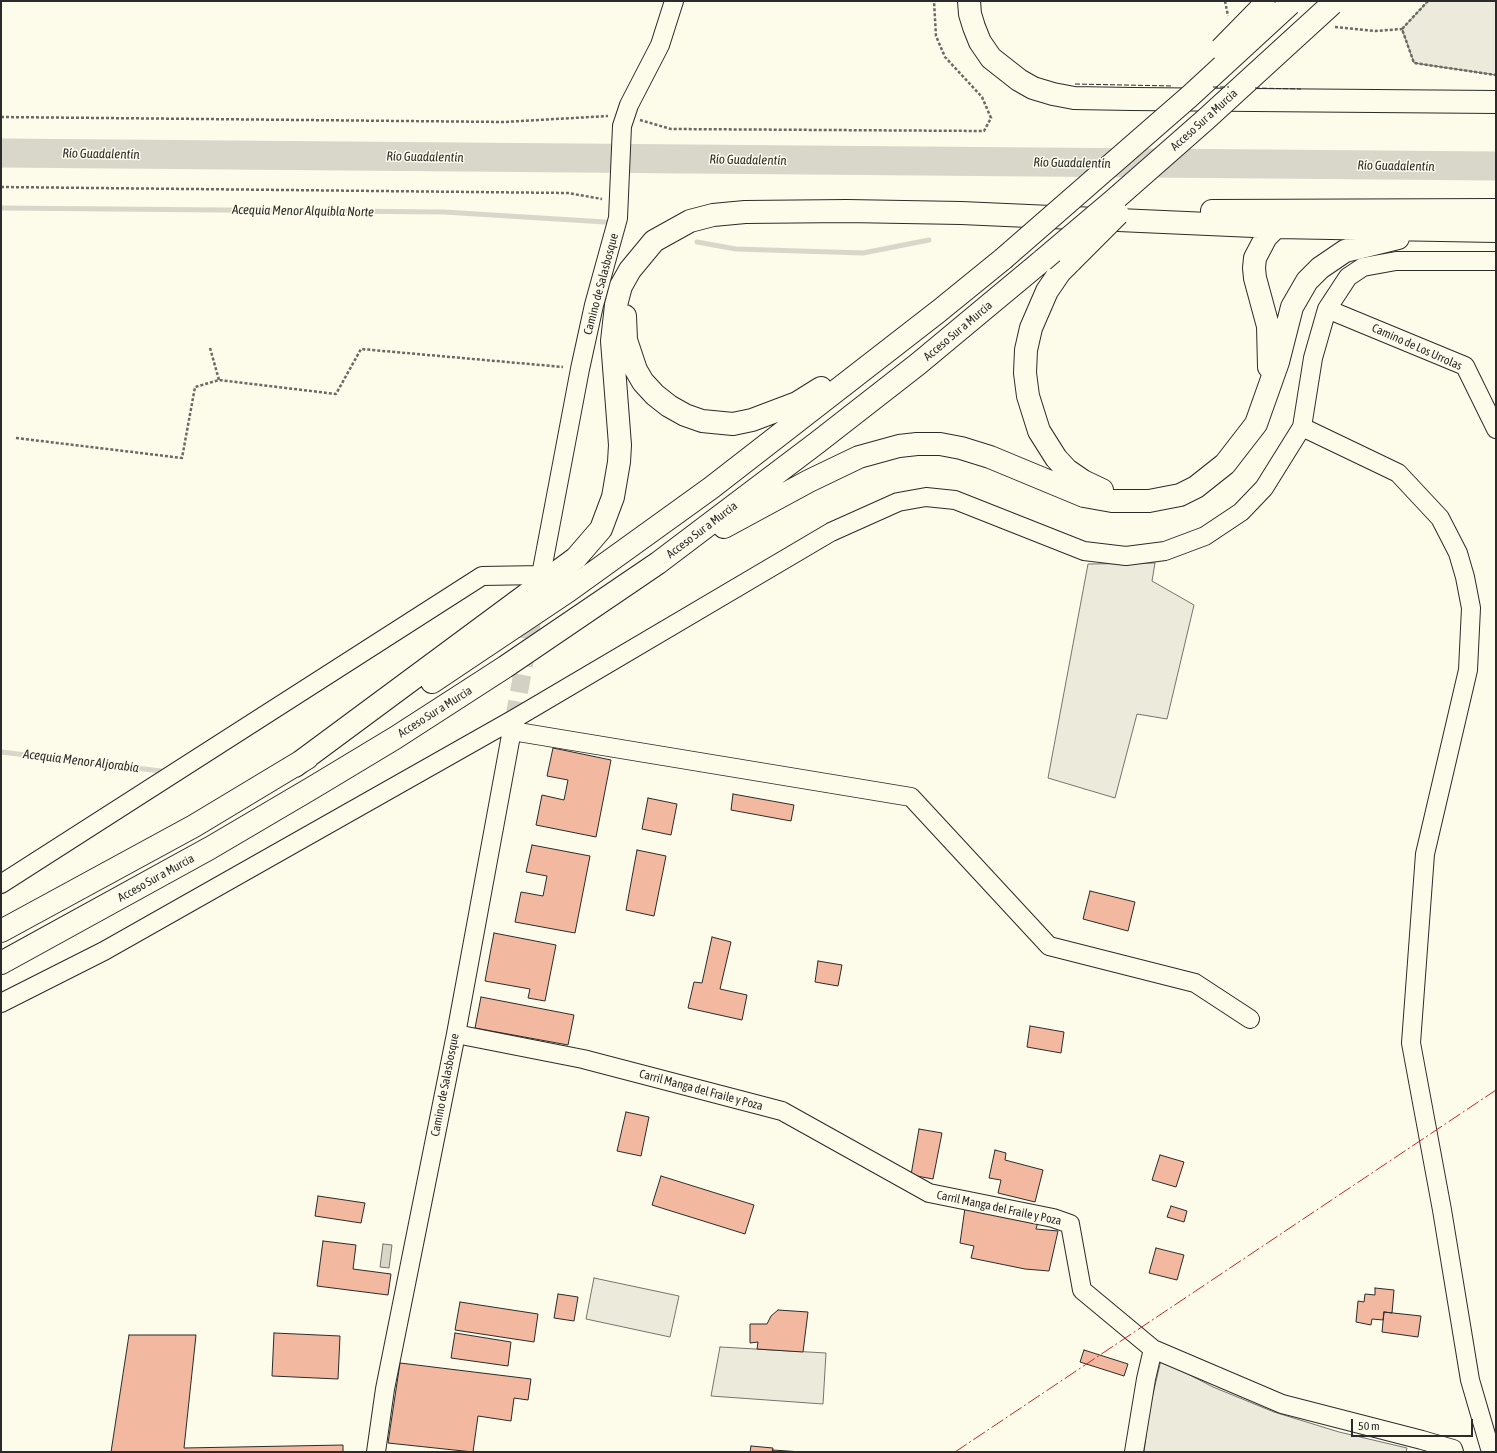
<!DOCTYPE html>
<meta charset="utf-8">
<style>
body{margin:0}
#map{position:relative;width:1497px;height:1453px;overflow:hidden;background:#fdfbea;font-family:"Asap Condensed",sans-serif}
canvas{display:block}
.frame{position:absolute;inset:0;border:2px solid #2b2b2b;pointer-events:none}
.scale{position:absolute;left:1351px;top:1419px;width:122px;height:18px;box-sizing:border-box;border:2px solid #2b2b2b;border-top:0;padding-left:5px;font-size:12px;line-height:14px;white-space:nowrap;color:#2b2b2b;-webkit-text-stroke:3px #fdfbea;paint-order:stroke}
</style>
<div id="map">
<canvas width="1497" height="1453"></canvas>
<div class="frame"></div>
<div class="scale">50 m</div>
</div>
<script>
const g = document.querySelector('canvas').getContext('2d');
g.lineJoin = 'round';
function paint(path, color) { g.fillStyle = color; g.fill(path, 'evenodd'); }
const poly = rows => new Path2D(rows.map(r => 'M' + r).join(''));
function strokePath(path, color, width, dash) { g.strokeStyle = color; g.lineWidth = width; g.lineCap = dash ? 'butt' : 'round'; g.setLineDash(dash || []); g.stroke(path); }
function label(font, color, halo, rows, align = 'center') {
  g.font = font + ' "Asap Condensed",sans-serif'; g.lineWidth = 3; g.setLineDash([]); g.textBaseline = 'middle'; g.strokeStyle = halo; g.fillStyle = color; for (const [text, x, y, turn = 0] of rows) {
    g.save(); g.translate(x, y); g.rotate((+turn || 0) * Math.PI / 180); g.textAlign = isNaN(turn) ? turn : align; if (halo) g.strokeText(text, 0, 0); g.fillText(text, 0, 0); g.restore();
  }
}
const green = poly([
 [1428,1,1496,1,1496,75,1414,63,1402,29,1428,1],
 [594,1278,679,1296,670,1337,586,1319,594,1278],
 [720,1347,826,1353,823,1404,711,1396,720,1347],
 [1161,1360,1213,1387,1274,1412,1339,1432,1407,1448,1406,1452,1144,1452,1149,1411,1161,1360]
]);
const parking = poly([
 [1155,563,1152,581,1194,605,1167,719,1137,714,1115,798,1048,778,1088,564,1155,563]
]);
const water = poly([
 [383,1244,392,1245,389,1268,380,1267,383,1244]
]);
const stream = poly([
 [1,208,444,212,605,222],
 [697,242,736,249,863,253,929,240],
 [1,752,161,771]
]);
const river = poly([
 [1,153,1496,166]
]);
const building = poly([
 [553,748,611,760,596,837,536,825,542,795,564,800,568,780,547,776,553,748],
 [733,794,794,805,791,821,731,810,733,794],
 [648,798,677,804,671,835,642,829,648,798],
 [532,845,590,856,575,933,515,922,521,892,543,896,547,876,526,872,532,845],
 [637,850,666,856,654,916,626,910,637,850],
 [1090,891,1135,902,1128,931,1083,919,1090,891],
 [494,933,556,945,545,1001,528,998,530,989,485,981,494,933],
 [712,937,731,942,720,989,747,995,742,1020,688,1008,694,982,702,983,712,937],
 [818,961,842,965,838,986,815,982,818,961],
 [481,997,574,1015,568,1045,475,1028,481,997],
 [1030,1026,1064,1032,1061,1053,1027,1047,1030,1026],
 [626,1112,649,1117,641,1156,617,1151,626,1112],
 [919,1129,942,1133,933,1179,911,1175,919,1129],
 [995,1150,1006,1153,1005,1160,1043,1170,1035,1202,998,1193,1001,1180,989,1178,995,1150],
 [1160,1155,1184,1162,1176,1187,1152,1180,1160,1155],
 [661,1176,754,1205,745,1234,652,1205,661,1176],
 [318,1196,365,1203,361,1223,315,1216,318,1196],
 [1171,1206,1187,1211,1184,1222,1167,1217,1171,1206],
 [965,1208,1038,1222,1036,1229,1058,1231,1049,1271,1025,1269,971,1258,974,1246,960,1243,965,1208],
 [323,1241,356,1245,353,1269,391,1274,388,1295,317,1286,323,1241],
 [1156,1248,1184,1255,1177,1280,1149,1273,1156,1248],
 [1375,1288,1394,1290,1392,1313,1384,1312,1383,1320,1372,1319,1371,1325,1356,1322,1358,1301,1364,1302,1365,1294,1375,1295,1375,1288],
 [558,1294,578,1297,574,1321,554,1318,558,1294],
 [460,1302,538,1314,534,1342,455,1330,460,1302],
 [778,1310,808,1312,803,1352,757,1349,758,1342,750,1343,750,1324,767,1324,771,1316,778,1310],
 [1384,1312,1421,1316,1418,1337,1382,1332,1384,1312],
 [274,1333,340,1336,338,1379,272,1376,274,1333],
 [455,1333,511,1342,508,1366,451,1358,455,1333],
 [129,1335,196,1335,184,1448,343,1445,343,1452,111,1452,129,1335],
 [1084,1350,1128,1364,1124,1376,1080,1362,1084,1350],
 [400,1363,531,1379,528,1400,514,1398,511,1421,478,1416,473,1452,388,1443,400,1363],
 [751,1446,773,1448,772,1452,750,1452,751,1446],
 [773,1450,802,1452,773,1452,773,1450]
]);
const minorTunnel = poly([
 [514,719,535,605]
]);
const path = poly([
 [1225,1,1228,16],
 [1428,1,1402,29,1414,63,1496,75],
 [1335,27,1375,31,1402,29],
 [1,117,504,122,608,116],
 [640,120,671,129,984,131,991,118,982,97,945,57,936,36,934,1],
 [1,187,568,193,602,199],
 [210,348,219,380],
 [16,438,182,458,195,387,219,380,336,394,361,349,563,367]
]);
const minor = poly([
 [1327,309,1465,366,1496,429],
 [1302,427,1398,473,1440,518,1458,553,1465,577,1471,608,1468,670,1425,854,1411,1043,1442,1210,1470,1380,1491,1452],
 [512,731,911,797,1049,946,1195,983,1250,1019],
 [1,884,482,576,541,575,580,369,594,305,618,218,622,126,629,105,660,45,674,1],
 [1,1003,104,951,514,719,831,532,898,502,926,497,955,500,1084,551,1126,556,1165,551,1205,536,1241,512,1264,488,1302,427,1313,358,1327,309,1348,277,1363,267,1396,261,1496,261],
 [456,1034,583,1059,782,1111,929,1193,1053,1218,1070,1224,1082,1290,1153,1349,1282,1404,1422,1440,1453,1449,1454,1452],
 [376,1452,385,1389,456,1034,514,719],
 [1134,1452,1146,1379,1153,1349]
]);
const highway = poly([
 [969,1,970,14,974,27,980,42,991,58,1019,80,1033,88,1053,94,1074,98,1132,99,1496,102],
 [1212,211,1496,210],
 [1071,261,1060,272,1047,291,1031,328,1026,350,1025,373,1028,396,1039,431,1056,458,1067,470,1083,481,1102,490],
 [625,316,626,340,636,370,643,382,655,395,669,406,685,415,702,421,733,424,752,420,797,403,821,388],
 [1269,367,1268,326,1255,278,1254,268,1255,258,1266,237,1276,227,1284,223],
 [724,527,809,481,859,457,899,446,917,444,940,444,961,448,990,457,1084,496,1112,501,1149,501,1180,495,1196,487,1225,464,1256,424,1278,362,1292,307,1307,281,1320,268,1345,251,1398,238],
 [432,682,568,591,711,488,939,311,1003,259],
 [295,766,576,558,601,529,613,497,619,462,620,445,612,341,616,305,621,286,630,270,654,241,690,221,713,215,745,212,847,211,961,213,1276,227,1496,231],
 [1,931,194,826,307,758],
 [1,963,210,848,312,788,395,738,505,667,658,563,818,442,918,364,1043,260]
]);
const highwayBridge = poly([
 [1221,49,1264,5],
 [1003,259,1190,96,1290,4],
 [1043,260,1114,200,1205,120,1332,4],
 [1071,261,1118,214]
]);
const fence = poly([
 [1075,84,1173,86],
 [1213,87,1229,87],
 [1255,88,1301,89]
]);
const power = poly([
 [955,1452,1496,1090]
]);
const streetNames = [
 ["Acceso Sur a Murcia",1204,120,-42],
 ["Camino de Salasbosque",601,284,-75],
 ["Acceso Sur a Murcia",958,331,-40],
 ["Camino de Los Urrolas",1417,347,24],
 ["Acceso Sur a Murcia",702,530,-37],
 ["Acceso Sur a Murcia",435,712,-32],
 ["Acceso Sur a Murcia",156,878,-29],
 ["Camino de Salasbosque",445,1085,-79],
 ["Carril Manga del Fraile y Poza",701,1090,15],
 ["Carril Manga del Fraile y Poza",999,1208,12]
];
const waterNames = [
 ["Río Guadalentín",101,154,1],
 ["Río Guadalentín",425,157,1],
 ["Río Guadalentín",748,160,1],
 ["Río Guadalentín",1072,163,1],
 ["Río Guadalentín",1396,166,1],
 ["Acequia Menor Alquibla Norte",303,211,1],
 ["Acequia Menor Aljorabia",81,761,7]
];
paint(green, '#ecebdb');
strokePath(green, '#74746e', 1);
paint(parking, '#eceadb');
strokePath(parking, '#74746e', 1);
paint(water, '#d8d7c9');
strokePath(water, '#74746e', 1);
strokePath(stream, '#d8d7c9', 5);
strokePath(river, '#d8d7c9', 29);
paint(building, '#f2b8a0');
strokePath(building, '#2b2b2b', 1);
strokePath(minorTunnel, '#d3d1c4', 18, [18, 9]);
strokePath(minor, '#2b2b2b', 20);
strokePath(highway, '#2b2b2b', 24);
strokePath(path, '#6a6964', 2.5, [3, 2]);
strokePath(minor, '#fdfbea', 18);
strokePath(highway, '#fdfbea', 22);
strokePath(highwayBridge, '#2b2b2b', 24, []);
strokePath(highwayBridge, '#fdfbea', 22);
strokePath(fence, '#2b2b2b', 1, [5, 2]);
strokePath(power, '#c62828', 1, [14, 3, 2, 3]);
label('12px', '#2b2b2b', '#fdfbea', streetNames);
label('italic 13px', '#2b2b2b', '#fdfbea', waterNames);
</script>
